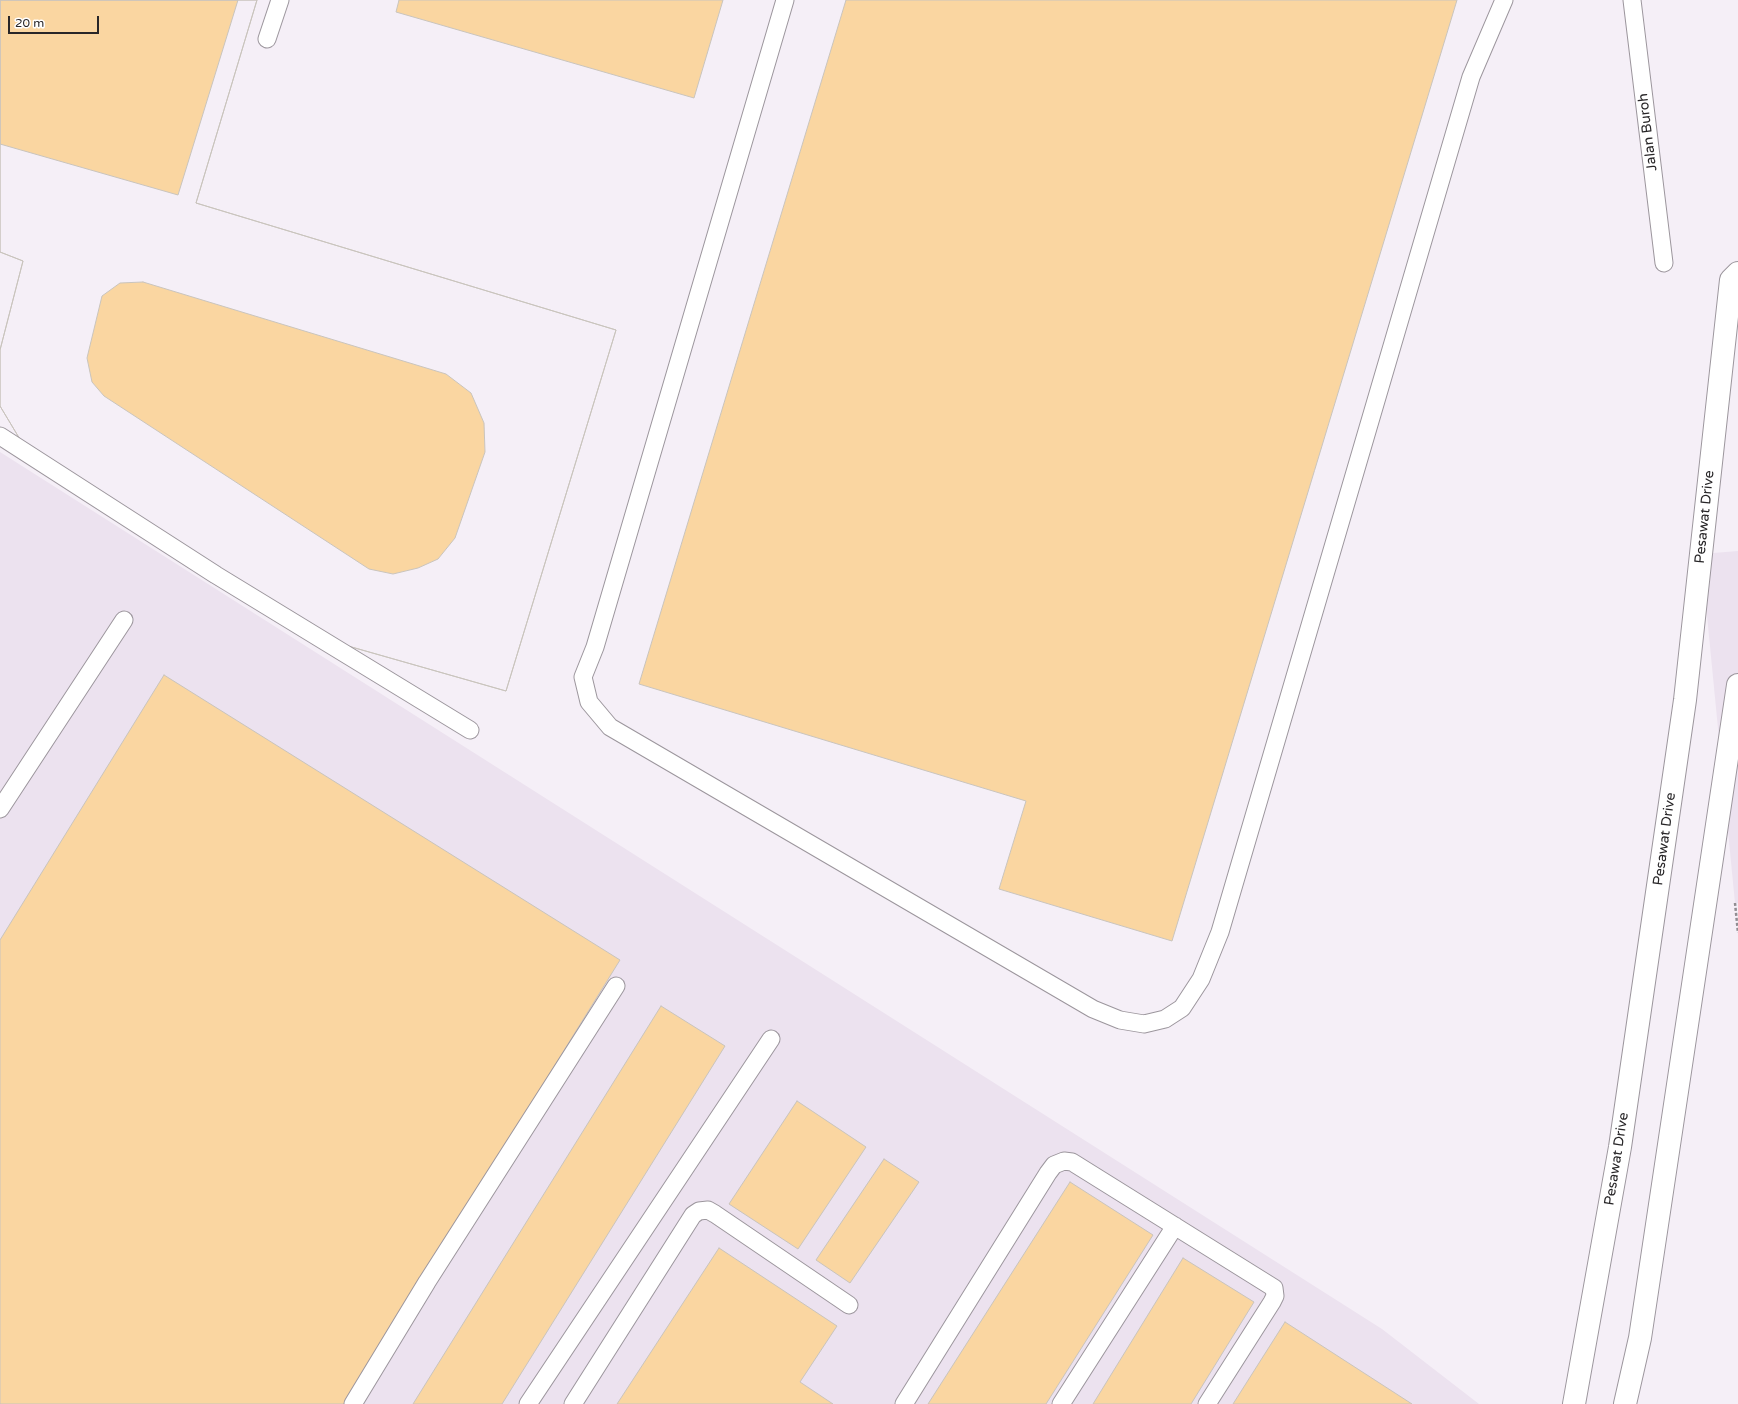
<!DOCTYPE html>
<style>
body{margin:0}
#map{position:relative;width:1738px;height:1404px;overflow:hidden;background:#f5eff7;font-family:"Varela Round",sans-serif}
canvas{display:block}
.scale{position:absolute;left:8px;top:16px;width:91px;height:18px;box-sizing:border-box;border:2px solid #282628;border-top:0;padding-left:5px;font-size:12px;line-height:14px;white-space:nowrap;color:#282628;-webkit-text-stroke:3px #fff;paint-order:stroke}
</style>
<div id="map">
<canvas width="1738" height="1404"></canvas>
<div class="scale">20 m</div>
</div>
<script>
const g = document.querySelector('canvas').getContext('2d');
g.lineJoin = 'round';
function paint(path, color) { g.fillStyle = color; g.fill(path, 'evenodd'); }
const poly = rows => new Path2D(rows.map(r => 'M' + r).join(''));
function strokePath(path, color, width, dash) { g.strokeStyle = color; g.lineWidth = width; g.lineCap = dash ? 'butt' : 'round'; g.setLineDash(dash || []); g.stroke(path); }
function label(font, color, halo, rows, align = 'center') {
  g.font = font + ' "Varela Round",sans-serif'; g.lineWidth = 3.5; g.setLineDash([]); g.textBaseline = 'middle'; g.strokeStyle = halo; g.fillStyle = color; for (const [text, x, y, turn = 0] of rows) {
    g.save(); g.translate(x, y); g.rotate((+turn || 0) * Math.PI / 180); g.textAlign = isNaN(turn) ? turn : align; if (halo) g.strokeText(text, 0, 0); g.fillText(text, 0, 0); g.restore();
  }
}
const built = poly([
 [0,452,1382,1329,1479,1404,0,1404],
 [1738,551,1738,903,1735,903,1701,554]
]);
const building = poly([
 [0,0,257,0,196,203,616,330,506,691,348,646,314,630,21,441,0,406,0,350,23,261,0,252,0,0],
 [143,282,446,374,471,393,484,423,485,452,455,538,438,559,418,568,393,574,369,569,104,396,92,382,87,358,102,296,120,283,143,282],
 [0,0,257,0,196,203,616,330,506,691,348,646,314,630,21,441,0,406,0,350,23,261,0,252,0,0],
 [0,0,238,0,178,195,0,144,0,0],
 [399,0,723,0,694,98,396,12,399,0],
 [846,0,1457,0,1172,941,999,889,1026,801,639,684,846,0],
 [164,675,620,960,345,1404,0,1404,0,940,164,675],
 [661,1006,725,1046,502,1404,413,1404,661,1006],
 [797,1101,866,1147,798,1249,729,1204,797,1101],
 [884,1159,919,1182,850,1283,816,1260,884,1159],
 [1070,1182,1153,1235,1046,1404,928,1404,1070,1182],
 [719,1248,837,1326,800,1382,833,1404,617,1404,719,1248],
 [1183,1258,1254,1302,1191,1404,1093,1404,1183,1258],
 [1285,1322,1412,1404,1233,1404,1285,1322]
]);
const path = poly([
 [1735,903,1738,933]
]);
const lane = poly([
 [785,0,595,647,583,677,589,702,610,727,1093,1009,1120,1020,1144,1024,1165,1019,1182,1008,1201,979,1220,932,1471,77,1504,0],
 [1632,0,1664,263],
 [267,39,280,0],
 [0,436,216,575,470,730],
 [0,809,124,620],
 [353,1404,427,1282,616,986],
 [528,1404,771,1039],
 [573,1404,693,1215,699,1211,708,1210,715,1214,849,1305],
 [904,1404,1048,1173,1054,1165,1064,1161,1072,1162,1274,1288,1275,1296,1272,1302,1207,1404],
 [1061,1404,1175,1226]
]);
const street = poly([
 [1574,1404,1620,1147,1685,700,1731,280,1738,273],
 [1625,1404,1640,1338,1738,685]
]);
const streetNames = [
 ["Jalan Buroh",1648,132,-97],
 ["Pesawat Drive",1705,517,-84],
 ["Pesawat Drive",1665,839,-82],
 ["Pesawat Drive",1617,1159,-81]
];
paint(built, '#ece2ef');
paint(building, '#fad6a1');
strokePath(building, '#c9c4bd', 1);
strokePath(lane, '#9c969d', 19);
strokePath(street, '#9c969d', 24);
strokePath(path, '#918d92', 2.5, [3, 2]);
strokePath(lane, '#fff', 17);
strokePath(street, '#fff', 22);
label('14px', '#282628', '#fff', streetNames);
</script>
